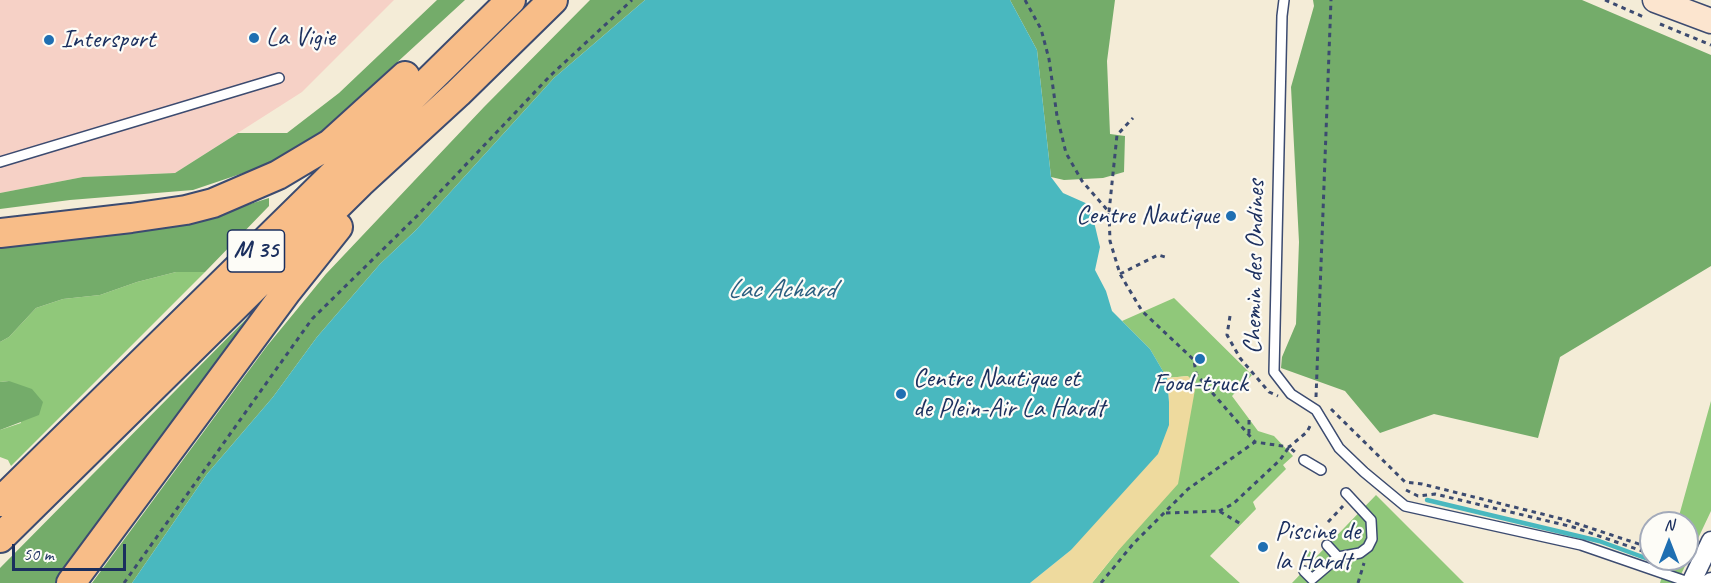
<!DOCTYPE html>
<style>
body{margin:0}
#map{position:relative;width:1711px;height:583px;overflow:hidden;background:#f4ecd7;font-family:Caveat,sans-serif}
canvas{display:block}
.north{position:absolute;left:1639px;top:511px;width:60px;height:60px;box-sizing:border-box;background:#fdfcf7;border:2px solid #a3aaba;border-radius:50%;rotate:0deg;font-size:16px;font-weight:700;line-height:24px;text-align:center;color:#1b2f5e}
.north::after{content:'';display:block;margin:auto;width:21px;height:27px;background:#1f6fb2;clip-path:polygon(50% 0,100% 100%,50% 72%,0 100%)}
.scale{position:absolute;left:12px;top:544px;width:114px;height:27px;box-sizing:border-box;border:3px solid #1b2f5e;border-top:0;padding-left:8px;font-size:18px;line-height:21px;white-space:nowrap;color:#1b2f5e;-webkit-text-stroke:4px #fdfcf7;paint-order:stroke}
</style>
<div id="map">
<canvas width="1711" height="583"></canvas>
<div class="north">N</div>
<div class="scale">50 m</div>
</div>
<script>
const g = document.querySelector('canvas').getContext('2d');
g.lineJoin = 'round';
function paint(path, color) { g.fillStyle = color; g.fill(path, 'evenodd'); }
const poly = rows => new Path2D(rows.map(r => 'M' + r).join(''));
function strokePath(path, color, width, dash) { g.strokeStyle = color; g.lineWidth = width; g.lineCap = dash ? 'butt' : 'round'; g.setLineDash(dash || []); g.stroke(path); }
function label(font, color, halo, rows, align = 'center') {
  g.font = font + ' Caveat,sans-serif'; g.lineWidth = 4.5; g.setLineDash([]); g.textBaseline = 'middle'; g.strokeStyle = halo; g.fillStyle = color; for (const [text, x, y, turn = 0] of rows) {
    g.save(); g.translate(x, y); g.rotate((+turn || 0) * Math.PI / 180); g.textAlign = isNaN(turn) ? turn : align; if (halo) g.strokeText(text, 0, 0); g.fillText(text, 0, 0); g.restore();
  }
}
const built = poly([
 [0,0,394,0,302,92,175,173,83,177,0,193]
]);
const green = poly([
 [176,272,205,272,11,466,8,460,0,457,0,430,21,423,9,381,0,382,0,342,9,337,36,308,63,299,100,295,137,282],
 [1174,298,1252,375,1232,396,1258,431,1274,436,1293,456,1283,465,1286,469,1253,502,1256,509,1210,556,1240,583,1092,583,1117,552,1188,376,1167,378,1150,349,1122,321],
 [1711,401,1711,511,1677,583,1660,583,1667,559,1687,559,1687,523,1677,523],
 [1376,495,1464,583,1292,583,1311,563,1302,554,1307,549,1316,557]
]);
const forest = poly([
 [437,0,465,0,307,145,276,162,193,190,70,200,0,209,0,193,83,177,175,173,238,133,287,133,339,93],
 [590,0,645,0,554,78,416,230,380,264,317,337,273,397,207,474,132,583,92,583,267,346,326,274,484,107],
 [1010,0,1115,0,1107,61,1110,134,1125,136,1124,172,1103,178,1064,180,1051,177,1037,50],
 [1313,0,1582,0,1711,55,1711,266,1560,357,1538,438,1434,414,1380,433,1345,391,1281,368,1282,357,1296,324,1299,242,1291,87,1314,6],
 [269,198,269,206,205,272,176,272,137,282,100,295,63,299,36,308,9,337,0,342,0,247,209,217],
 [265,300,62,583,0,583,0,568],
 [9,381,32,389,43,402,39,415,0,430,0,382]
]);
const sand = poly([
 [1188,376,1196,384,1178,484,1117,552,1092,583,1030,583,1071,550,1169,402,1167,378]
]);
const water = poly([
 [645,0,1010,0,1037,50,1051,177,1063,193,1090,205,1100,247,1095,270,1106,291,1112,311,1150,349,1167,378,1169,402,1169,425,1158,454,1071,550,1030,583,132,583,207,474,273,397,317,337,380,264,416,230,554,78]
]);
const stream = poly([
 [1427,500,1599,541,1670,567]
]);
const path = poly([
 [1025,0,1041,29,1049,59,1057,116,1066,153,1082,181,1109,212,1110,241,1120,274,1142,311,1194,360,1196,374,1255,442],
 [1605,0,1646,18],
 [1660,24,1711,45],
 [1109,212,1117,135,1133,118],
 [1120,274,1158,255,1169,258],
 [1230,316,1227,335,1240,358,1269,392,1278,396],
 [1316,397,1331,0],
 [1331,409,1405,482,1422,484,1566,520,1651,548],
 [1249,420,1249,434],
 [1406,490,1418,496,1435,494,1573,527,1651,554],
 [1219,511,1233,504,1280,460,1289,447,1296,453],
 [1166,513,1219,511,1241,524],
 [1328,522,1343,506],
 [1664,559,1675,565],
 [124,583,312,319,419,214,551,75,632,0],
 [1101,583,1133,544,1188,489,1255,442,1289,447,1307,432,1311,424],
 [1358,583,1364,563]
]);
const service = poly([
 [1284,0,1282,16,1274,372,1291,394,1316,410,1339,448,1364,472,1405,506,1581,545,1691,583],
 [0,162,279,78],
 [1304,460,1321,470],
 [1327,545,1338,557,1360,553,1368,547,1372,539,1371,520,1346,493],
 [1304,571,1312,579,1338,557]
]);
const minor = poly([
 [1691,583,1711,541],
 [1710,583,1711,582]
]);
const secondary = poly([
 [1655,0,1711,21]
]);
const trunk = poly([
 [0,233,131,218,186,210,213,203,278,175,330,144,405,76],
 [0,502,511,0],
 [0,538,360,183,458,93,553,0],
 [71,583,287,291,338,227]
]);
const markers = [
 [254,38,6,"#1f6fb2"],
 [49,40,6,"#1f6fb2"],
 [1231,216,6,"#1f6fb2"],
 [1200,359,6,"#1f6fb2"],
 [901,394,6,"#1f6fb2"],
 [1263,547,6,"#1f6fb2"]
];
const shields = [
 [256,251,57]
];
const shieldNames = [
 ["M 35",256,251]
];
const poiNames = [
 ["La Vigie",266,38],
 ["Intersport",61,40],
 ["Centre Nautique",1219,216,"right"],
 ["Centre Nautique et",913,379],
 ["de Plein-Air La Hardt",913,409],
 ["Food-truck",1200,384,"center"],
 ["Piscine de",1275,532],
 ["la Hardt",1275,562]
];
const streetNames = [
 ["Chemin des Ondines",1255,267,-89]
];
const waterNames = [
 ["Lac Achard",781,290]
];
paint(built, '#f6d1c6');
paint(green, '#90c87a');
paint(forest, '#74ac6a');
paint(sand, '#eeda9e');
paint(water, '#49b8bf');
strokePath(stream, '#49b8bf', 4.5);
strokePath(service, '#3c4b70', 12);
strokePath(minor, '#3c4b70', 21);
strokePath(secondary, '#3c4b70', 27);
strokePath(trunk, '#3c4b70', 32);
strokePath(path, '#3c4b70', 3, [4.5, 4.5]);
strokePath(service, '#fff', 9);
strokePath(minor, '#fff', 18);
strokePath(secondary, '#fce5cf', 24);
strokePath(trunk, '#f8bd88', 28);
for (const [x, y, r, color] of markers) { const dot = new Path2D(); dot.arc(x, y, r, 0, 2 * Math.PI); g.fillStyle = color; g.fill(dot); strokePath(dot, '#fdfcf7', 2); }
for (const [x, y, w] of shields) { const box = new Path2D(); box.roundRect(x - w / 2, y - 21, w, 42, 4.5); g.fillStyle = '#fdfcf7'; g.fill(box); strokePath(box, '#1b2f5e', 1.5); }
label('bold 24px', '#1b2f5e', null, shieldNames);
label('26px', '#1b2f5e', '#fdfcf7', poiNames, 'left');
label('26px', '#1b2f5e', '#fdfcf7', streetNames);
label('italic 27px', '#2b5f80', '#fdfcf7', waterNames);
</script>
